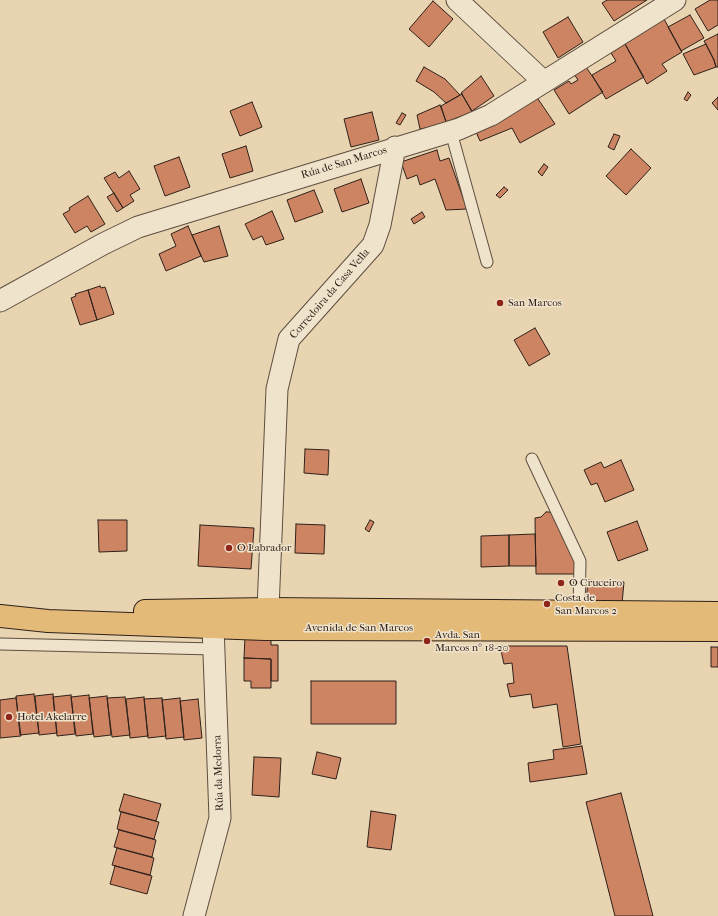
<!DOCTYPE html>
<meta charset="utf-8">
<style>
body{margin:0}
canvas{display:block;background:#e8d4b0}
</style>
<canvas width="718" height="916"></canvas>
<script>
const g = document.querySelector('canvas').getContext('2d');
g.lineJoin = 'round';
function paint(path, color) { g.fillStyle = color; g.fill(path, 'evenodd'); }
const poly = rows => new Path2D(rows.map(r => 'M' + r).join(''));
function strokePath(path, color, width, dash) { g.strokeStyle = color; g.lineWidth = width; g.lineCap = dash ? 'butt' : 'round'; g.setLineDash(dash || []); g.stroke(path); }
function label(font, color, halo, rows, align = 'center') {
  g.font = font + ' "IM FELL French Canon",serif'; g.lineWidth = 3; g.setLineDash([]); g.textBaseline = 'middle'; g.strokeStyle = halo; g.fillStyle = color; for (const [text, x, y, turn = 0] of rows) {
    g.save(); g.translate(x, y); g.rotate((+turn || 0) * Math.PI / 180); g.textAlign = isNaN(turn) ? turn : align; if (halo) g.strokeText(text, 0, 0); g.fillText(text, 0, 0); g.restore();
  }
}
const building = poly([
 [607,0,647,0,614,21,602,3,607,0],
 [710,0,718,0,718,25,708,31,695,9,710,0],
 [433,1,453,19,429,47,409,29,433,1],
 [690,15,704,38,681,51,668,27,690,15],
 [568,17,583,42,558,58,543,32,568,17],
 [664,19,682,52,662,64,667,71,647,84,625,44,664,19],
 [718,34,718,67,716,67,714,60,704,41,718,34],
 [625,44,644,77,606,99,592,75,616,61,611,53,625,44],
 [706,44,714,60,716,67,694,75,683,54,706,44],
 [424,67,445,79,460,95,446,103,434,92,416,81,424,67],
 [586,67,603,92,569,114,554,90,569,81,571,84,578,80,574,74,586,67],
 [481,76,494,96,472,111,461,93,481,76],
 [688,92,691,95,687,101,684,99,688,92],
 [462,94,472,112,446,122,441,106,462,94],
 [536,96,555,124,520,143,512,128,480,141,476,132,536,96],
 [718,97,718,110,712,103,718,97],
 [252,102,262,127,240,136,230,111,252,102],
 [440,105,447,124,420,129,417,115,440,105],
 [372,112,379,140,351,147,344,119,372,112],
 [402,113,406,115,400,125,396,123,402,113],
 [614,134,620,136,614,150,608,147,614,134],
 [246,146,253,171,230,178,222,154,246,146],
 [631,149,651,168,626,195,606,176,631,149],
 [437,150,440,161,449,158,467,209,446,210,435,179,420,185,417,175,407,179,401,162,437,150],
 [179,157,190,187,165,196,154,166,179,157],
 [544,164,548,167,542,176,538,172,544,164],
 [129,171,140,189,130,195,134,201,123,208,104,178,115,172,119,178,129,171],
 [361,179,369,203,342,212,334,189,361,179],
 [504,187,508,190,500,198,496,195,504,187],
 [314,190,323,212,295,222,287,200,314,190],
 [114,193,123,208,117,212,107,197,114,193],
 [88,196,105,224,91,232,87,226,75,233,63,214,70,210,69,208,88,196],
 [272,211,284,239,266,245,262,236,253,240,245,224,272,211],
 [422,212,425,217,414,224,411,219,422,212],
 [188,226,201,256,166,271,159,254,176,246,171,234,188,226],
 [219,226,228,256,204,262,192,235,219,226],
 [100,286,101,288,105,287,114,314,97,320,88,290,100,286],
 [88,290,97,320,80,325,71,298,76,296,75,294,88,290],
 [535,328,550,354,529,366,514,340,535,328],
 [305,449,329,450,328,475,304,473,305,449],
 [621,460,634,490,605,502,597,483,591,485,584,470,601,462,604,468,621,460],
 [546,512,553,512,576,562,577,574,536,574,535,518,541,517,546,512],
 [98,520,127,520,127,551,99,552,98,520],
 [370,520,374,522,369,532,365,529,370,520],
 [637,521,648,550,618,561,607,532,637,521],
 [296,524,325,525,324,554,295,553,296,524],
 [200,525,254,528,251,569,198,566,200,525],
 [535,534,536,566,509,566,509,535,535,534],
 [509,535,509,566,481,567,481,536,509,535],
 [588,580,624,582,622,604,586,602,588,580],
 [245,637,271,637,271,645,278,645,278,681,271,681,271,659,244,658,245,637],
 [500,646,567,646,581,744,563,747,557,704,533,708,531,694,510,697,507,684,514,683,512,663,504,664,500,646],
 [711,647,718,647,718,667,711,667,711,647],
 [244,658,271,659,271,688,251,688,251,681,244,681,244,658],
 [311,681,396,681,396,724,311,724,311,681],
 [34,694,39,733,20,735,16,696,34,694],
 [53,694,57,733,39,735,35,696,53,694],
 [71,695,75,734,57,736,53,697,71,695],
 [89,695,93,734,76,736,71,697,89,695],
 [107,696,111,735,94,737,89,698,107,696],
 [125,697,130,735,112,737,107,698,125,697],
 [144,697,148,736,130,738,126,699,144,697],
 [16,698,21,736,0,738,0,700,16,698],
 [162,698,166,736,148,738,144,699,162,698],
 [180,698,184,737,166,739,162,700,180,698],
 [198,699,202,738,184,740,180,701,198,699],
 [582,746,587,774,530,782,528,763,554,759,553,750,582,746],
 [317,752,341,758,336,779,312,774,317,752],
 [254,757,281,758,279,797,252,795,254,757],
 [621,793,653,916,615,916,586,802,621,793],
 [124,794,161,804,156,821,119,811,124,794],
 [371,811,396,815,391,850,367,847,371,811],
 [121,812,159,822,154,839,117,829,121,812],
 [119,830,156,840,152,857,114,847,119,830],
 [117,848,154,858,150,875,112,865,117,848],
 [115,866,152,876,147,894,110,884,115,866]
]);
const service = poly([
 [451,132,487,262],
 [532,459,580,561,579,612],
 [0,644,214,649]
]);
const minor = poly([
 [457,0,543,81],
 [0,301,103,244,138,227,459,129,491,115,675,0],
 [268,609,277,389,289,339,373,245,380,225,395,147],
 [194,916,220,818,213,626]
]);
const primary = poly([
 [145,611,268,609,718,613],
 [0,616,48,621,265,629,718,630]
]);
const markers = [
 [500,303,4,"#8f2418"],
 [229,548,4,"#8f2418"],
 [561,583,4,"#8f2418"],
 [547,604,4,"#8f2418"],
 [427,641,4,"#8f2418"],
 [9,717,4,"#8f2418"]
];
const streetNames = [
 ["Rúa de San Marcos",344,163,-17],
 ["Corredoira da Casa Vella",330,294,-49],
 ["Avenida de San Marcos",359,628],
 ["Rúa da Medorra",219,773,-92]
];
const poiNames = [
 ["San Marcos",508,303],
 ["O Labrador",237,548],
 ["O Cruceiro",569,583],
 ["Costa de",555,598],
 ["San Marcos 2",555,611],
 ["Avda. San",435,635],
 ["Marcos nº 18-20",435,648],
 ["Hotel Akelarre",17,717]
];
paint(building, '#cd8462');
strokePath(building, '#2f211a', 1);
strokePath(service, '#5d4e40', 13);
strokePath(minor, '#5d4e40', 23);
strokePath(primary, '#2f211a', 24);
strokePath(service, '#f0e3cc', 11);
strokePath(minor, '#f0e3cc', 21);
strokePath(primary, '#e4ba78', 22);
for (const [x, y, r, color] of markers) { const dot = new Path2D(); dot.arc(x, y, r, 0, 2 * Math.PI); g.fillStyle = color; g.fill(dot); strokePath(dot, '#f0e3cc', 1.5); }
label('11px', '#2f211a', '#f0e3cc', streetNames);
label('11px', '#2f211a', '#f0e3cc', poiNames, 'left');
</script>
